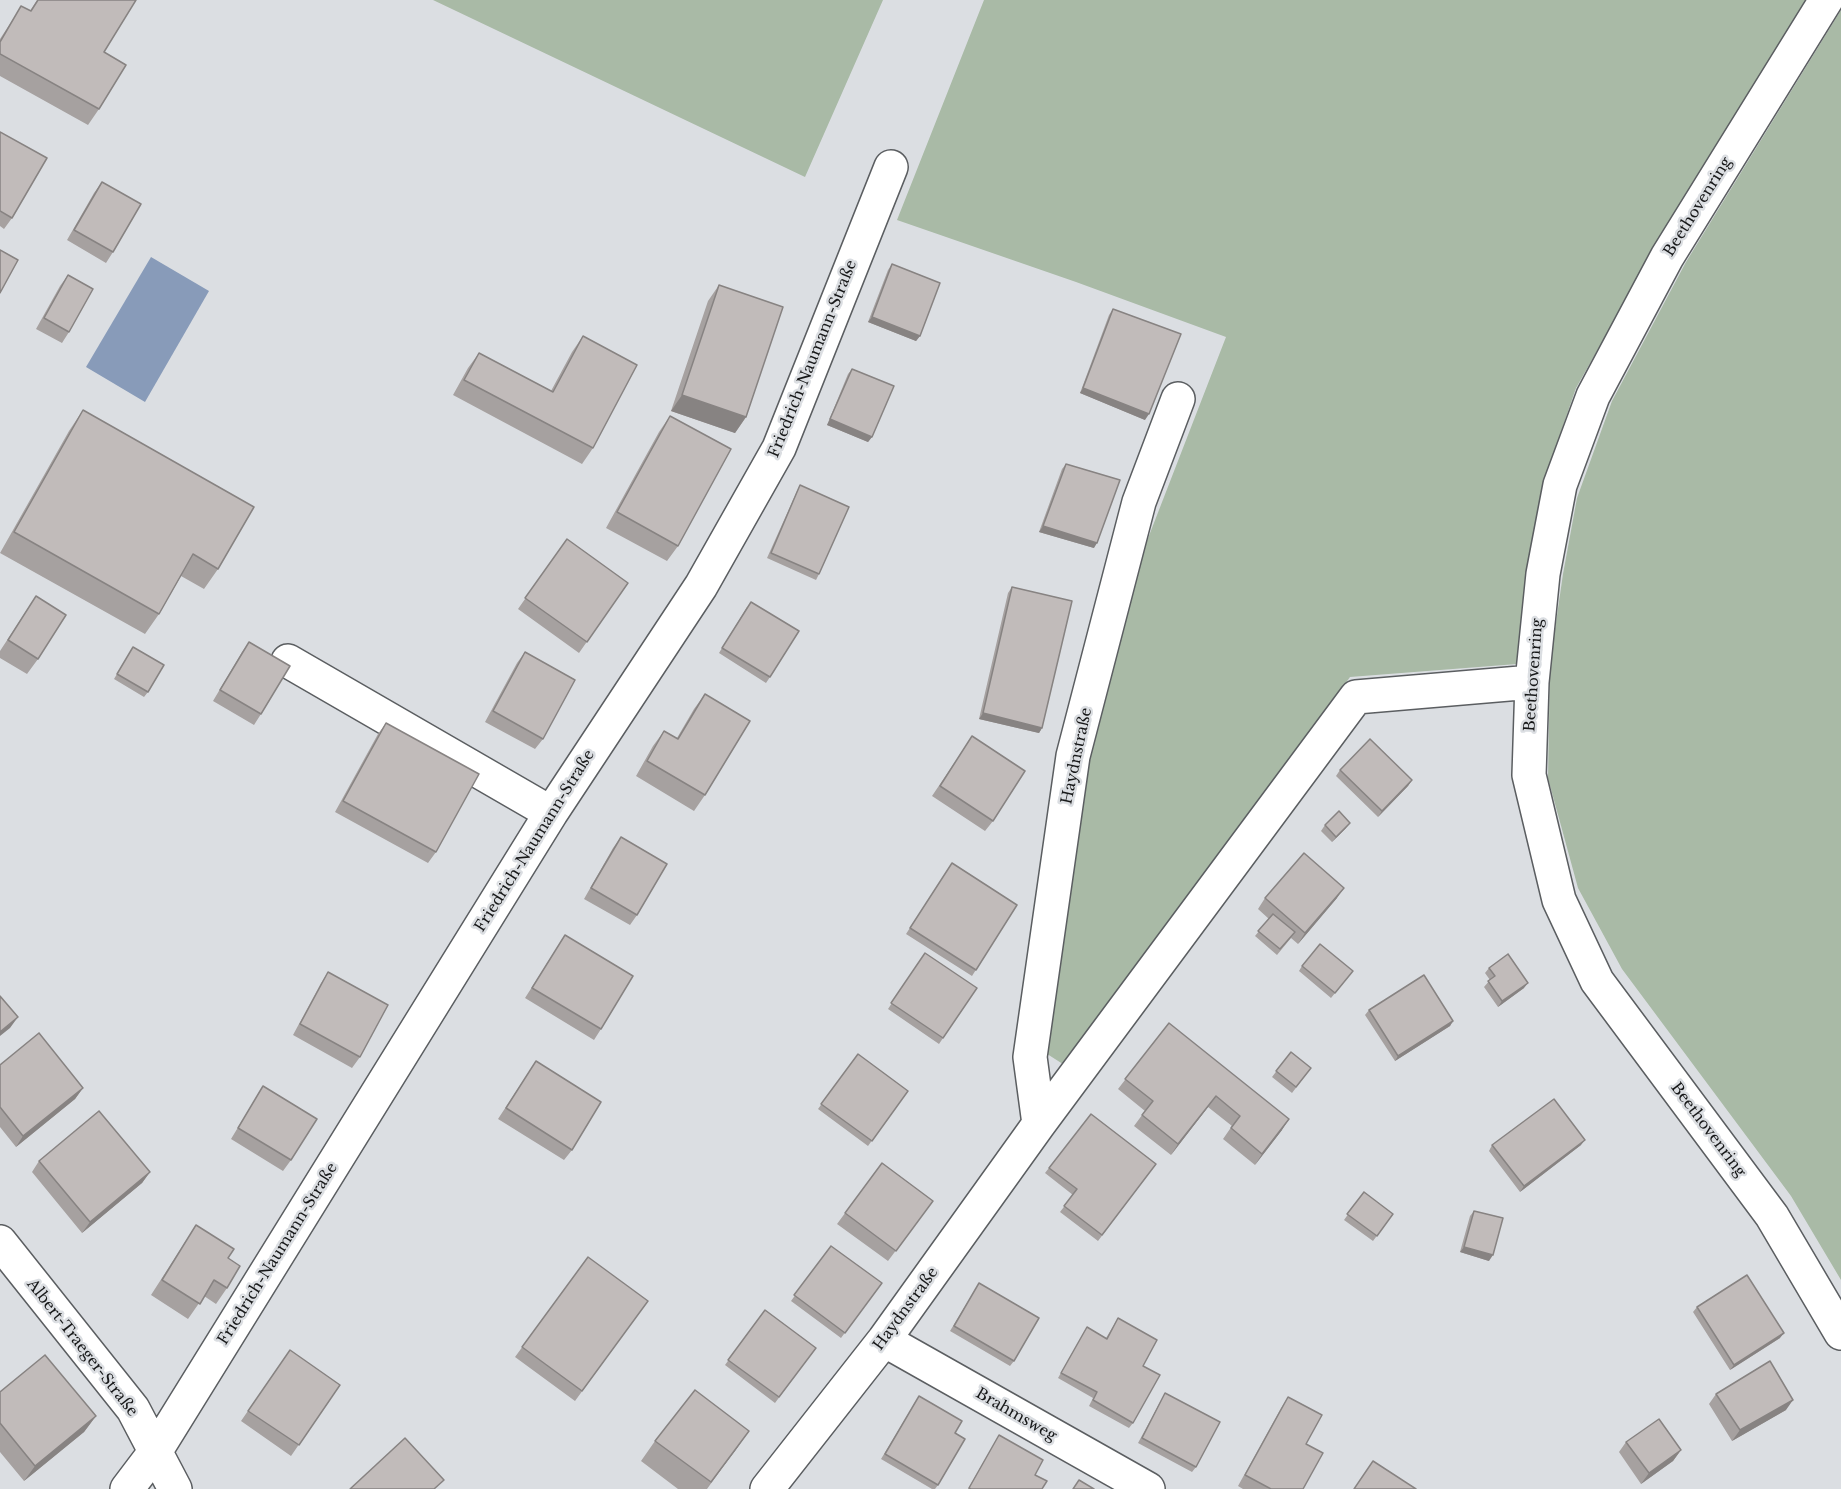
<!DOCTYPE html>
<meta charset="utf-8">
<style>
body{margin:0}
canvas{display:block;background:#dbdee2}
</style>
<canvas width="1841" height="1489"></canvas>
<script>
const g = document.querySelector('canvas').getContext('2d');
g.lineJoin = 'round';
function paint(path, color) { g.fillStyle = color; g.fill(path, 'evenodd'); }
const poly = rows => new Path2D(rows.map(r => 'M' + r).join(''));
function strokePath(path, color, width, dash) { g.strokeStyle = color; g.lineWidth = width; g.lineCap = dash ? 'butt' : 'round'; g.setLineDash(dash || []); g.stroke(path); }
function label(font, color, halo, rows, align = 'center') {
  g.font = font + ' "Libre Baskerville",serif'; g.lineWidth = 5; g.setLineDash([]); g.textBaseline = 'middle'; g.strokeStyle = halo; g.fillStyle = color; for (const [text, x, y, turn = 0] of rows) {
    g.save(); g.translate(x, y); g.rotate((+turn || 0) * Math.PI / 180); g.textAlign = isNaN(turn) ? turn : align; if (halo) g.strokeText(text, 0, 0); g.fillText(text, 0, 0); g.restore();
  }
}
const green = poly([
 [433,0,883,0,805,177],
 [984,0,1806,0,1653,252,1576,388,1542,487,1526,576,1517,664,1350,677,1069,1068,1041,1050,1085,764,1133,577,1226,337,1076,282,897,220],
 [1841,10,1841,1280,1791,1196,1622,969,1578,888,1548,778,1550,664,1563,574,1577,498,1612,401,1686,262]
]);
const water = poly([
 [151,257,209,291,145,402,86,367]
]);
const minor = poly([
 [1826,0,1667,257,1593,396,1560,485,1543,574,1532,682,1529,775,1559,900,1597,981,1772,1216,1841,1333],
 [288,661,551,813],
 [1039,1124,1030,1057,1073,756,1139,502,1178,399],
 [0,1242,133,1409,175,1489],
 [884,1340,1148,1489],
 [127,1489,155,1452,551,813,701,586,779,448,891,167],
 [767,1489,884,1340,1039,1124,1356,697,1532,682]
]);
const wall = poly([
 [37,0,136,0,104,52,99,109,88,125,0,76,0,39,21,7,30,11],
 [0,132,12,218,4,229,0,226],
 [102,182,113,252,106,263,67,240,94,193],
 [892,264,920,336,916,341,868,322,888,270],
 [68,275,69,332,62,343,36,329,60,286],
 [719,285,746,417,735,433,671,411,708,301],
 [1113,309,1145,420,1080,393,1109,315],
 [583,336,593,448,582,464,453,395,468,368,479,353,551,391,572,352],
 [852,369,872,437,868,442,827,425,848,374],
 [83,410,218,569,204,589,181,576,159,614,145,634,0,553,69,431],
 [670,416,678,546,667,561,606,528,659,432],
 [1066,464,1094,548,1039,532,1062,469],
 [800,485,819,574,816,580,767,558,797,491],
 [567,539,628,583,579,653,518,609],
 [1012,587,1042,728,1039,733,979,719,1008,593],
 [36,596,38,659,27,674,0,658,0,651],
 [747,607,770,677,766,683,719,653],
 [249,642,261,714,254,725,213,701,242,652],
 [133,647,148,692,144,697,114,679],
 [525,652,543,739,535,749,485,722,517,663],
 [705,694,705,795,694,811,636,776,653,746,664,731,677,738,694,709],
 [386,723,436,852,428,863,335,812,378,734],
 [965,747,993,821,985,831,932,796],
 [1340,770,1412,780,1408,786,1378,817,1336,776],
 [1325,825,1346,828,1332,842,1321,831],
 [621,837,637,915,630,925,584,899,613,848],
 [952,863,1017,905,972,976,906,934],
 [1265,898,1337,898,1298,944,1291,938,1277,955,1255,936,1269,919,1258,909],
 [565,935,601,1029,594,1040,525,998],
 [925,953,977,988,939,1044,888,1009],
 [1302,966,1349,976,1331,998,1299,971],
 [1489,968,1524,988,1498,1007,1484,987,1490,980,1485,973],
 [328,972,360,1057,352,1068,293,1035,321,983],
 [1369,1010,1453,1021,1450,1026,1395,1061,1365,1015],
 [1169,1023,1282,1130,1255,1165,1223,1139,1232,1126,1208,1107,1171,1155,1134,1126,1145,1111,1118,1089],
 [1291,1052,1311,1068,1292,1093,1272,1077],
 [858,1054,908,1091,868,1146,818,1109],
 [536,1061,572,1150,564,1160,498,1119],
 [0,1065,83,1088,75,1099,16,1147,0,1127],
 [263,1086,291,1160,283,1171,231,1139],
 [1091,1114,1156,1164,1098,1241,1060,1212,1073,1195,1045,1173],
 [1492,1145,1581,1145,1520,1192,1489,1151],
 [39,1161,150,1172,142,1183,82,1233,32,1172],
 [882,1163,933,1201,888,1261,837,1224],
 [1364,1192,1393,1214,1373,1241,1344,1220],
 [1474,1211,1489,1261,1460,1252,1470,1216],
 [196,1225,228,1258,227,1288,216,1304,204,1296,188,1319,151,1295],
 [831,1246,882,1283,841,1338,791,1301],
 [588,1257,648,1301,575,1401,515,1357],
 [979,1283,1014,1361,1010,1366,950,1331],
 [1697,1307,1780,1338,1730,1370,1693,1312],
 [765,1310,816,1348,775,1403,725,1365],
 [1118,1318,1143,1366,1133,1423,1129,1428,1089,1406,1093,1398,1058,1378,1087,1327,1106,1338],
 [290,1350,340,1385,291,1456,241,1421],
 [0,1392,96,1416,84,1432,24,1481,0,1452],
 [1165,1393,1196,1467,1192,1472,1138,1443],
 [1716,1394,1786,1410,1732,1441,1709,1404],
 [919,1396,955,1433,938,1485,935,1489,932,1489,881,1459],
 [1288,1397,1306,1444,1303,1489,1243,1489,1238,1486,1281,1408],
 [749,1431,707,1489,678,1489,641,1461,655,1441],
 [999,1435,1035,1475,1042,1489,968,1489],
 [1626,1442,1681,1450,1673,1461,1641,1484,1619,1452]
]);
const shadedWall = poly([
 [872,317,920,336,916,341,868,322],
 [1083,388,1149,414,1145,420,1080,393],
 [682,395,746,417,735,433,671,411],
 [830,419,872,437,868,442,827,425],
 [1043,526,1097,543,1094,548,1039,532],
 [983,713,1042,728,1039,733,979,719],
 [1412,780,1408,786,1378,817,1382,811],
 [1350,823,1346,828,1332,842,1336,837],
 [1344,888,1337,898,1298,944,1305,933],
 [1528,983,1524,988,1498,1007,1502,1001],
 [18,1017,10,1028,0,1036,0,1032],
 [1453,1021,1450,1026,1395,1061,1398,1056],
 [83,1088,75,1099,16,1147,23,1136],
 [1216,1096,1208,1107,1171,1155,1178,1144],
 [1289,1119,1282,1130,1255,1165,1262,1154],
 [1585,1140,1581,1145,1520,1192,1524,1186],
 [150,1172,142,1183,82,1233,90,1222],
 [1464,1247,1493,1255,1489,1261,1460,1252],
 [1784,1333,1780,1338,1730,1370,1734,1365],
 [1793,1400,1786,1410,1732,1441,1740,1430],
 [96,1416,84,1432,24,1481,35,1466],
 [749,1431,735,1451,706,1489],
 [1681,1450,1673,1461,1641,1484,1649,1473]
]);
const building = poly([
 [38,0,136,0,104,52,126,65,99,109,0,54,0,42,21,6,31,11,38,0],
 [0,132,47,158,12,218,0,211,0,132],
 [102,182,141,204,113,252,74,230,102,182],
 [0,250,18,260,0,293,0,250],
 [892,264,940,283,920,336,872,317,892,264],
 [68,275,93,289,69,332,44,318,68,275],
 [719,285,783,307,746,417,682,395,719,285],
 [1113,309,1181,334,1149,414,1083,388,1113,309],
 [583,336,637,365,593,448,464,380,479,353,553,392,583,336],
 [852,369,894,386,872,437,830,419,852,369],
 [83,410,254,507,218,569,193,554,159,614,14,532,83,410],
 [670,416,731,449,678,546,617,512,670,416],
 [1066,464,1120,480,1097,543,1043,526,1066,464],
 [800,485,849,507,819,574,771,553,800,485],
 [567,539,628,583,587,642,525,598,567,539],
 [1012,587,1072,601,1042,728,983,713,1012,587],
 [36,596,66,615,38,659,8,640,36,596],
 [751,602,799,631,770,677,722,648,751,602],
 [249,642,290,666,261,714,220,690,249,642],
 [133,647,164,665,148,692,117,674,133,647],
 [525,652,575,680,543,739,493,711,525,652],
 [705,694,750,721,705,795,647,761,664,731,678,739,705,694],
 [386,723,479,774,436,852,343,801,386,723],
 [972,736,1025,771,993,821,940,786,972,736],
 [1370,739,1412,780,1382,811,1340,770,1370,739],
 [1339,811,1350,823,1336,837,1325,825,1339,811],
 [621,837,667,864,637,915,591,888,621,837],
 [1304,853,1344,888,1305,933,1265,898,1304,853],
 [952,863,1017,905,976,970,910,928,952,863],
 [1273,914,1295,932,1280,949,1258,931,1273,914],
 [565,935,633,976,601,1029,532,988,565,935],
 [1320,944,1353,971,1335,993,1302,966,1320,944],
 [925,953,977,988,943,1038,891,1003,925,953],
 [1508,954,1528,983,1502,1001,1488,981,1495,976,1489,968,1508,954],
 [328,972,388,1005,360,1057,300,1024,328,972],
 [1424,975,1453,1021,1398,1056,1369,1010,1424,975],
 [0,996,18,1017,0,1032,0,996],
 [1169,1023,1289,1119,1262,1154,1231,1128,1240,1116,1216,1096,1178,1144,1142,1115,1153,1101,1125,1079,1169,1023],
 [39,1033,83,1088,23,1136,0,1107,0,1065,39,1033],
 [1291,1052,1311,1068,1296,1087,1276,1071,1291,1052],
 [858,1054,908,1091,872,1141,821,1104,858,1054],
 [536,1061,601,1102,572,1150,506,1108,536,1061],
 [263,1086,317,1119,291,1160,238,1128,263,1086],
 [1554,1099,1585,1140,1524,1186,1492,1145,1554,1099],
 [99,1111,150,1172,90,1222,39,1161,99,1111],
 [1091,1114,1156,1164,1102,1235,1064,1206,1077,1189,1049,1168,1091,1114],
 [882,1163,933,1201,896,1251,845,1213,882,1163],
 [1364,1192,1393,1214,1377,1236,1347,1214,1364,1192],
 [1474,1211,1503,1218,1493,1255,1464,1247,1474,1211],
 [196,1225,234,1249,228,1258,240,1266,227,1288,214,1280,200,1304,162,1280,196,1225],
 [831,1246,882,1283,845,1333,794,1295,831,1246],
 [588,1257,648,1301,582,1391,522,1347,588,1257],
 [1747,1275,1784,1333,1734,1365,1697,1307,1747,1275],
 [979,1283,1039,1318,1014,1361,954,1326,979,1283],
 [765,1310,816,1348,779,1397,728,1360,765,1310],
 [1118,1318,1157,1340,1143,1366,1160,1375,1133,1423,1093,1400,1097,1392,1061,1373,1087,1327,1107,1339,1118,1318],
 [290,1350,340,1385,299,1445,248,1411,290,1350],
 [45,1355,96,1416,35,1466,0,1423,0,1392,45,1355],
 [1770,1361,1793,1400,1740,1430,1716,1394,1770,1361],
 [695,1390,749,1431,711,1482,655,1441,695,1390],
 [1165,1393,1220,1422,1196,1467,1142,1438,1165,1393],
 [919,1396,962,1421,955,1433,965,1439,938,1485,885,1454,919,1396],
 [1288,1397,1322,1415,1306,1444,1323,1453,1303,1489,1271,1489,1245,1475,1288,1397],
 [1659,1419,1681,1450,1649,1473,1626,1442,1659,1419],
 [999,1435,1043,1460,1035,1475,1047,1481,1042,1489,971,1489,969,1488,999,1435],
 [405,1438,444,1480,434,1489,350,1489,405,1438],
 [1373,1461,1416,1489,1354,1489,1373,1461],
 [1079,1480,1094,1489,1073,1489,1079,1480]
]);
const streetNames = [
 ["Beethovenring",1698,207,-58],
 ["Friedrich-Naumann-Straße",813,359,-68],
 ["Beethovenring",1534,675,-86],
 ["Haydnstraße",1077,756,-78],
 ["Friedrich-Naumann-Straße",535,841,-58],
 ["Beethovenring",1708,1130,53],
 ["Friedrich-Naumann-Straße",278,1254,-58],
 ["Haydnstraße",906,1309,-54],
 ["Albert-Traeger-Straße",82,1348,52],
 ["Brahmsweg",1016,1415,30]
];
paint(green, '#a9baa6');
paint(water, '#889bb9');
strokePath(minor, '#5b5e61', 36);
strokePath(minor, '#fff', 33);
paint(wall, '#a6a1a0');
paint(shadedWall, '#878382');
paint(building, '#c1bbba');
strokePath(building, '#878382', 1.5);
label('15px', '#171819', '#dbdee2', streetNames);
</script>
